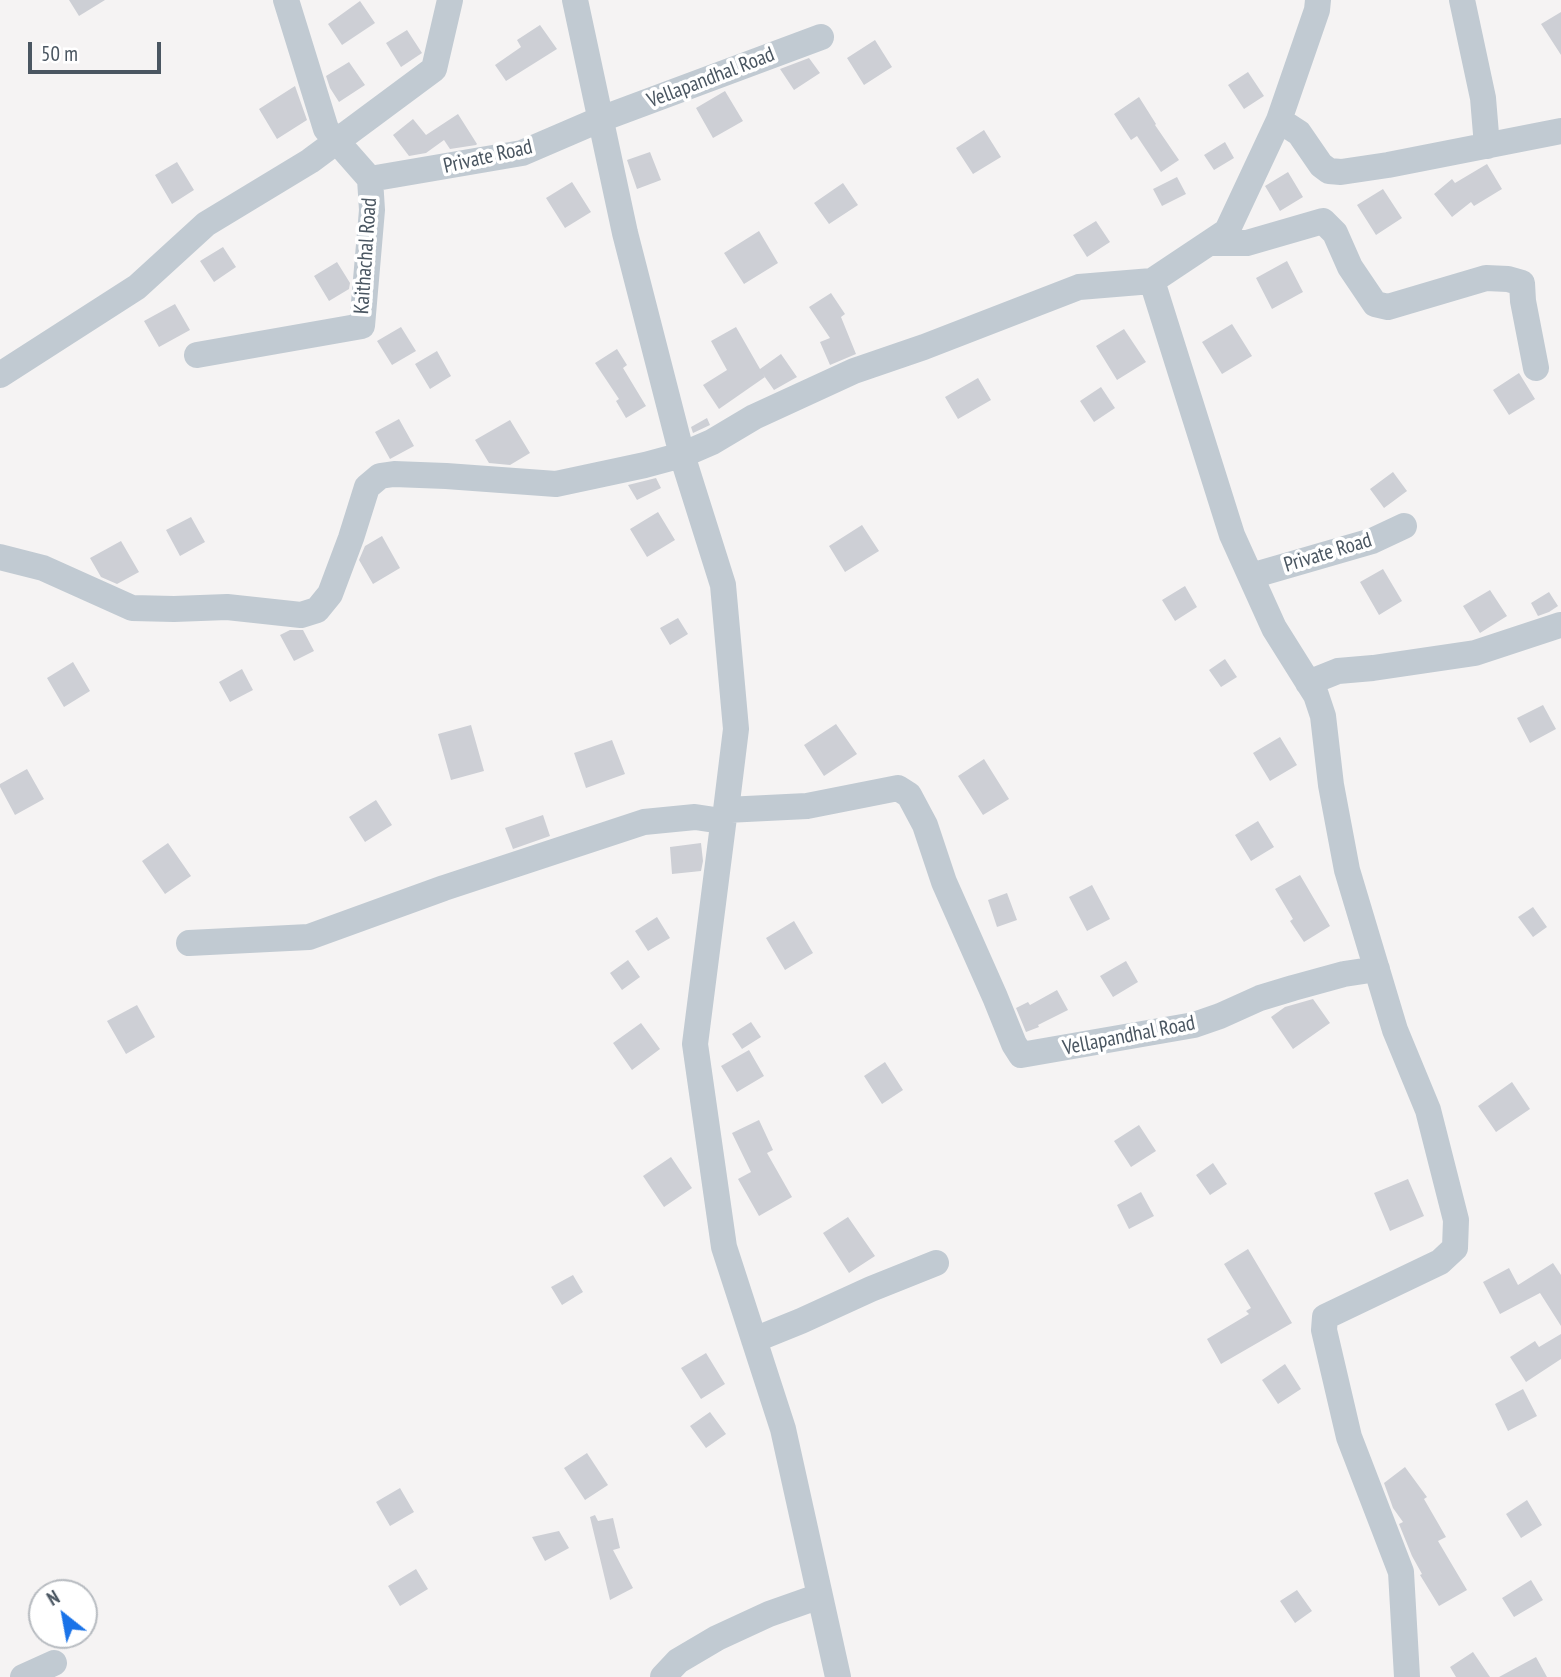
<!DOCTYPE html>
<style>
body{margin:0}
#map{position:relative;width:1561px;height:1677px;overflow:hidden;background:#f5f3f3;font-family:"PT Sans Narrow",sans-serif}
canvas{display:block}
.north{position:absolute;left:28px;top:1579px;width:70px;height:70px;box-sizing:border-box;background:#fff;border:2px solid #b7bbc0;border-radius:50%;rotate:329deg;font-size:19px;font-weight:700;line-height:28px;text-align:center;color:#4a5661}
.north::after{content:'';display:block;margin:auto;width:24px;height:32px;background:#1a73e8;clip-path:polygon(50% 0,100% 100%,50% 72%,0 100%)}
.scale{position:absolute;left:28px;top:42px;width:133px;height:32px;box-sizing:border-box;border:4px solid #4a5661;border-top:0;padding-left:9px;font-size:21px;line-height:24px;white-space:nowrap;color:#4a5661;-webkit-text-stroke:5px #fff;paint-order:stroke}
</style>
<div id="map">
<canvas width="1561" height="1677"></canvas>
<div class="north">N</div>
<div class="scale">50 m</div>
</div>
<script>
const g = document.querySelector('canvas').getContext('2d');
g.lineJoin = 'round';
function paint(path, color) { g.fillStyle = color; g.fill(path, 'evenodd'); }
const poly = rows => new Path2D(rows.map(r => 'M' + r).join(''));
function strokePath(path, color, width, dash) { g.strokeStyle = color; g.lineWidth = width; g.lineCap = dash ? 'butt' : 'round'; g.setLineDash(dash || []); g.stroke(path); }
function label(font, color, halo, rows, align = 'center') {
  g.font = font + ' "PT Sans Narrow",sans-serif'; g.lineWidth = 7; g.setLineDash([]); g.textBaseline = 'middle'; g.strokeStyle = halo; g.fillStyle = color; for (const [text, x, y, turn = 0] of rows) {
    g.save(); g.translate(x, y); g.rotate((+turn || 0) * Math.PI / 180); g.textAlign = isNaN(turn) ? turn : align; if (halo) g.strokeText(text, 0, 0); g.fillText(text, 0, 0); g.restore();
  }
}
const building = poly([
 [69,0,105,0,79,16],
 [360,1,375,23,342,45,328,24],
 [1561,12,1561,55,1541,24],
 [540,25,557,49,506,81,495,65,521,47,517,40],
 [407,30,422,53,401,67,386,43],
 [875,40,892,67,864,85,847,58],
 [809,58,820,73,794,90,780,69],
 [349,62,365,85,339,102,330,88,326,76],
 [1248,72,1264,96,1244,109,1228,85],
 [295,86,307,120,277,139,259,109],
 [725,91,743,121,713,138,696,108],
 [1139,97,1156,124,1155,125,1179,160,1161,172,1137,136,1131,140,1114,114],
 [458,114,477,144,476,145,450,149,444,140,426,153,409,156,393,135,413,119,426,135],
 [984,130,1001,157,973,174,956,148],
 [1225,142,1234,158,1214,170,1204,155],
 [650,152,661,180,637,189,627,160],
 [177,162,194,190,172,204,155,175],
 [1487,164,1502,189,1474,206,1471,202,1452,217,1434,194,1452,179,1455,183],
 [1288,172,1303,197,1280,211,1265,186],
 [1177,177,1186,194,1162,206,1153,189],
 [572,182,591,212,565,228,546,198],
 [843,183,858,205,829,224,814,203],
 [1383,189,1402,218,1376,235,1357,205],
 [1096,221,1110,242,1087,257,1073,235],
 [759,231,778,263,744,284,724,253],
 [223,247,236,267,214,282,200,261],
 [1287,261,1303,292,1272,309,1256,278],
 [337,262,350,283,349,289,329,301,314,276],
 [831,293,845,314,841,317,856,354,830,365,820,342,830,338,809,307],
 [175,304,190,330,159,347,144,321],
 [1232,324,1252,356,1222,374,1202,342],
 [401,327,416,351,392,365,377,341],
 [736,327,760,369,781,354,797,377,774,390,762,373,765,377,719,409,703,385,727,370,711,341],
 [1124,329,1146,362,1117,380,1096,346],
 [617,349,627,365,623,368,646,406,626,418,616,401,619,399,595,363],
 [437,351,451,376,430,389,415,364],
 [1519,373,1535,399,1509,415,1493,390],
 [978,378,991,400,958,419,945,397],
 [1101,387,1115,408,1094,422,1080,401],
 [707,418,710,425,693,433,691,427],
 [399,419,414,446,390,459,375,432],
 [510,420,530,453,510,465,489,463,475,440],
 [1393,472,1407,491,1384,508,1370,489],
 [656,478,661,488,637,500,628,485],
 [658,512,675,540,647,557,630,529],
 [191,517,205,542,180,556,166,530],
 [862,525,879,551,845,572,829,546],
 [382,536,400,568,373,584,359,560,365,546],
 [121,541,139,572,117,584,101,577,90,558],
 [1383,569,1402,601,1379,615,1360,582],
 [1185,586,1197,607,1175,621,1162,600],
 [1490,590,1507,616,1480,633,1463,606],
 [1549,592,1558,606,1549,612,1538,616,1531,603],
 [678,618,688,634,670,645,660,628],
 [290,630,303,630,314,651,294,661,280,635],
 [1225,659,1237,677,1221,687,1209,670],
 [73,662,90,691,64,707,47,678],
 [242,669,253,690,230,702,219,682],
 [1543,705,1556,729,1530,743,1517,718],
 [836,724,857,754,824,776,804,745],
 [471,725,484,771,451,780,438,734],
 [1280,737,1297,765,1270,781,1253,753],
 [612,740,625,774,586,788,574,753],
 [984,759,1009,799,983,815,958,776],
 [27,769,44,799,15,815,0,787,0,784],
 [376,800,392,825,365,842,349,817],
 [543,815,550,836,513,849,505,828],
 [1258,821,1274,847,1251,861,1235,835],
 [168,843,191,876,165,894,142,861],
 [701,843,703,861,701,871,672,874,670,847],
 [1300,875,1330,926,1304,942,1290,921,1293,919,1275,889],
 [1092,885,1110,919,1087,931,1069,897],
 [1007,893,1017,920,997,927,988,900],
 [1533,907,1547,927,1533,937,1518,917],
 [657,917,670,938,648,951,635,931],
 [794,921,813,953,785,970,766,938],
 [628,960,640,977,622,990,610,973],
 [1126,961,1138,982,1113,997,1100,976],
 [1057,990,1068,1010,1038,1025,1039,1027,1026,1032,1016,1008,1028,1002,1030,1005],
 [1313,999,1330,1023,1293,1049,1271,1017,1285,1007],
 [137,1005,155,1037,126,1054,107,1021],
 [751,1022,761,1037,742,1049,732,1034],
 [641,1023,660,1049,632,1070,613,1043],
 [749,1050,764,1076,737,1092,721,1066],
 [885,1062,903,1090,882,1104,864,1076],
 [1512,1082,1530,1109,1496,1132,1478,1106],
 [759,1120,773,1150,767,1153,792,1197,759,1216,738,1179,751,1172,732,1133],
 [1139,1125,1156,1151,1131,1167,1114,1141],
 [671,1157,692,1188,664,1207,643,1176],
 [1213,1163,1227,1184,1210,1195,1196,1175],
 [1408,1179,1424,1216,1390,1231,1374,1193],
 [1141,1192,1154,1216,1129,1229,1117,1205],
 [848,1217,875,1256,849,1273,823,1233],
 [1248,1249,1292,1323,1221,1364,1207,1339,1249,1314,1246,1311,1251,1308,1224,1264],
 [1553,1263,1561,1275,1561,1326,1540,1293,1500,1314,1483,1282,1509,1268,1518,1285],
 [573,1275,583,1292,562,1305,551,1287],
 [1561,1334,1561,1359,1526,1382,1510,1357,1535,1341,1539,1347],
 [706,1353,725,1384,701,1399,681,1368],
 [1285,1364,1301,1389,1278,1404,1262,1380],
 [1523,1389,1537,1416,1508,1431,1495,1404],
 [710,1412,726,1434,706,1448,690,1426],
 [587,1453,608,1485,585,1500,564,1468],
 [1405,1467,1427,1497,1424,1499,1446,1537,1438,1541,1467,1590,1439,1606,1420,1575,1422,1574,1412,1556,1399,1524,1403,1522,1393,1508,1384,1483],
 [400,1488,414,1512,390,1526,376,1502],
 [1527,1500,1542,1525,1521,1538,1506,1514],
 [595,1515,598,1521,613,1518,620,1548,613,1550,633,1588,610,1600,590,1517],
 [559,1531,569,1548,545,1561,532,1537],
 [416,1569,428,1589,400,1606,388,1586],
 [1531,1580,1543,1600,1514,1617,1502,1598],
 [1297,1590,1312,1611,1295,1623,1280,1601],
 [1473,1652,1490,1677,1456,1677,1450,1667],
 [1536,1657,1547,1677,1499,1677]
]);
const minor = poly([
 [575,0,625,233,682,455,723,585,736,729,726,810,724,817,695,1044,724,1247,783,1429,838,1677],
 [1462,0,1483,98,1487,146],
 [1279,120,1299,133,1321,165,1329,171,1341,172,1388,165,1561,131],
 [370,179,522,153,601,119,821,37],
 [1209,243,1247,243,1323,221,1335,233,1350,267,1375,304,1388,307,1486,278,1508,279,1522,283,1523,301,1536,368],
 [1152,281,1232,535,1274,628,1316,695,1323,716,1331,785,1347,870,1395,1030,1428,1110,1456,1220,1455,1248,1440,1262,1325,1317,1324,1330,1349,1437,1401,1572,1407,1677],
 [197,355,362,326,372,210,370,179,326,129,286,0],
 [0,375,137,287,206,224,310,161,434,69,450,0],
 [0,557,43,568,132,608,174,609,227,607,301,615,317,610,330,594,351,538,367,487,380,476,394,474,446,476,556,484,645,465,682,455,712,442,754,417,854,371,924,347,1079,287,1152,281,1227,231,1279,120,1317,10,1318,0],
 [1251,576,1372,541,1404,526],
 [1308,683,1338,671,1373,668,1475,653,1560,625],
 [726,810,807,806,898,788,909,795,925,825,944,882,995,997,1014,1044,1021,1055,1194,1025,1220,1016,1260,998,1293,988,1344,974,1377,969],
 [189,943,309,937,444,888,644,822,695,817,715,820,724,817],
 [754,1340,801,1321,871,1289,936,1263],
 [23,1677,54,1663],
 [663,1677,678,1661,717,1638,769,1614,820,1596]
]);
const streetNames = [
 ["Vellapandhal Road",711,78,-21],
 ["Private Road",488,157,-13],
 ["Kaithachal Road",366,256,-86],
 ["Private Road",1328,553,-17],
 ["Vellapandhal Road",1129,1036,-11]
];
paint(building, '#cdcfd5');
strokePath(minor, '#c1cad2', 26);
label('21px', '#4a5661', '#fff', streetNames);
</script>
